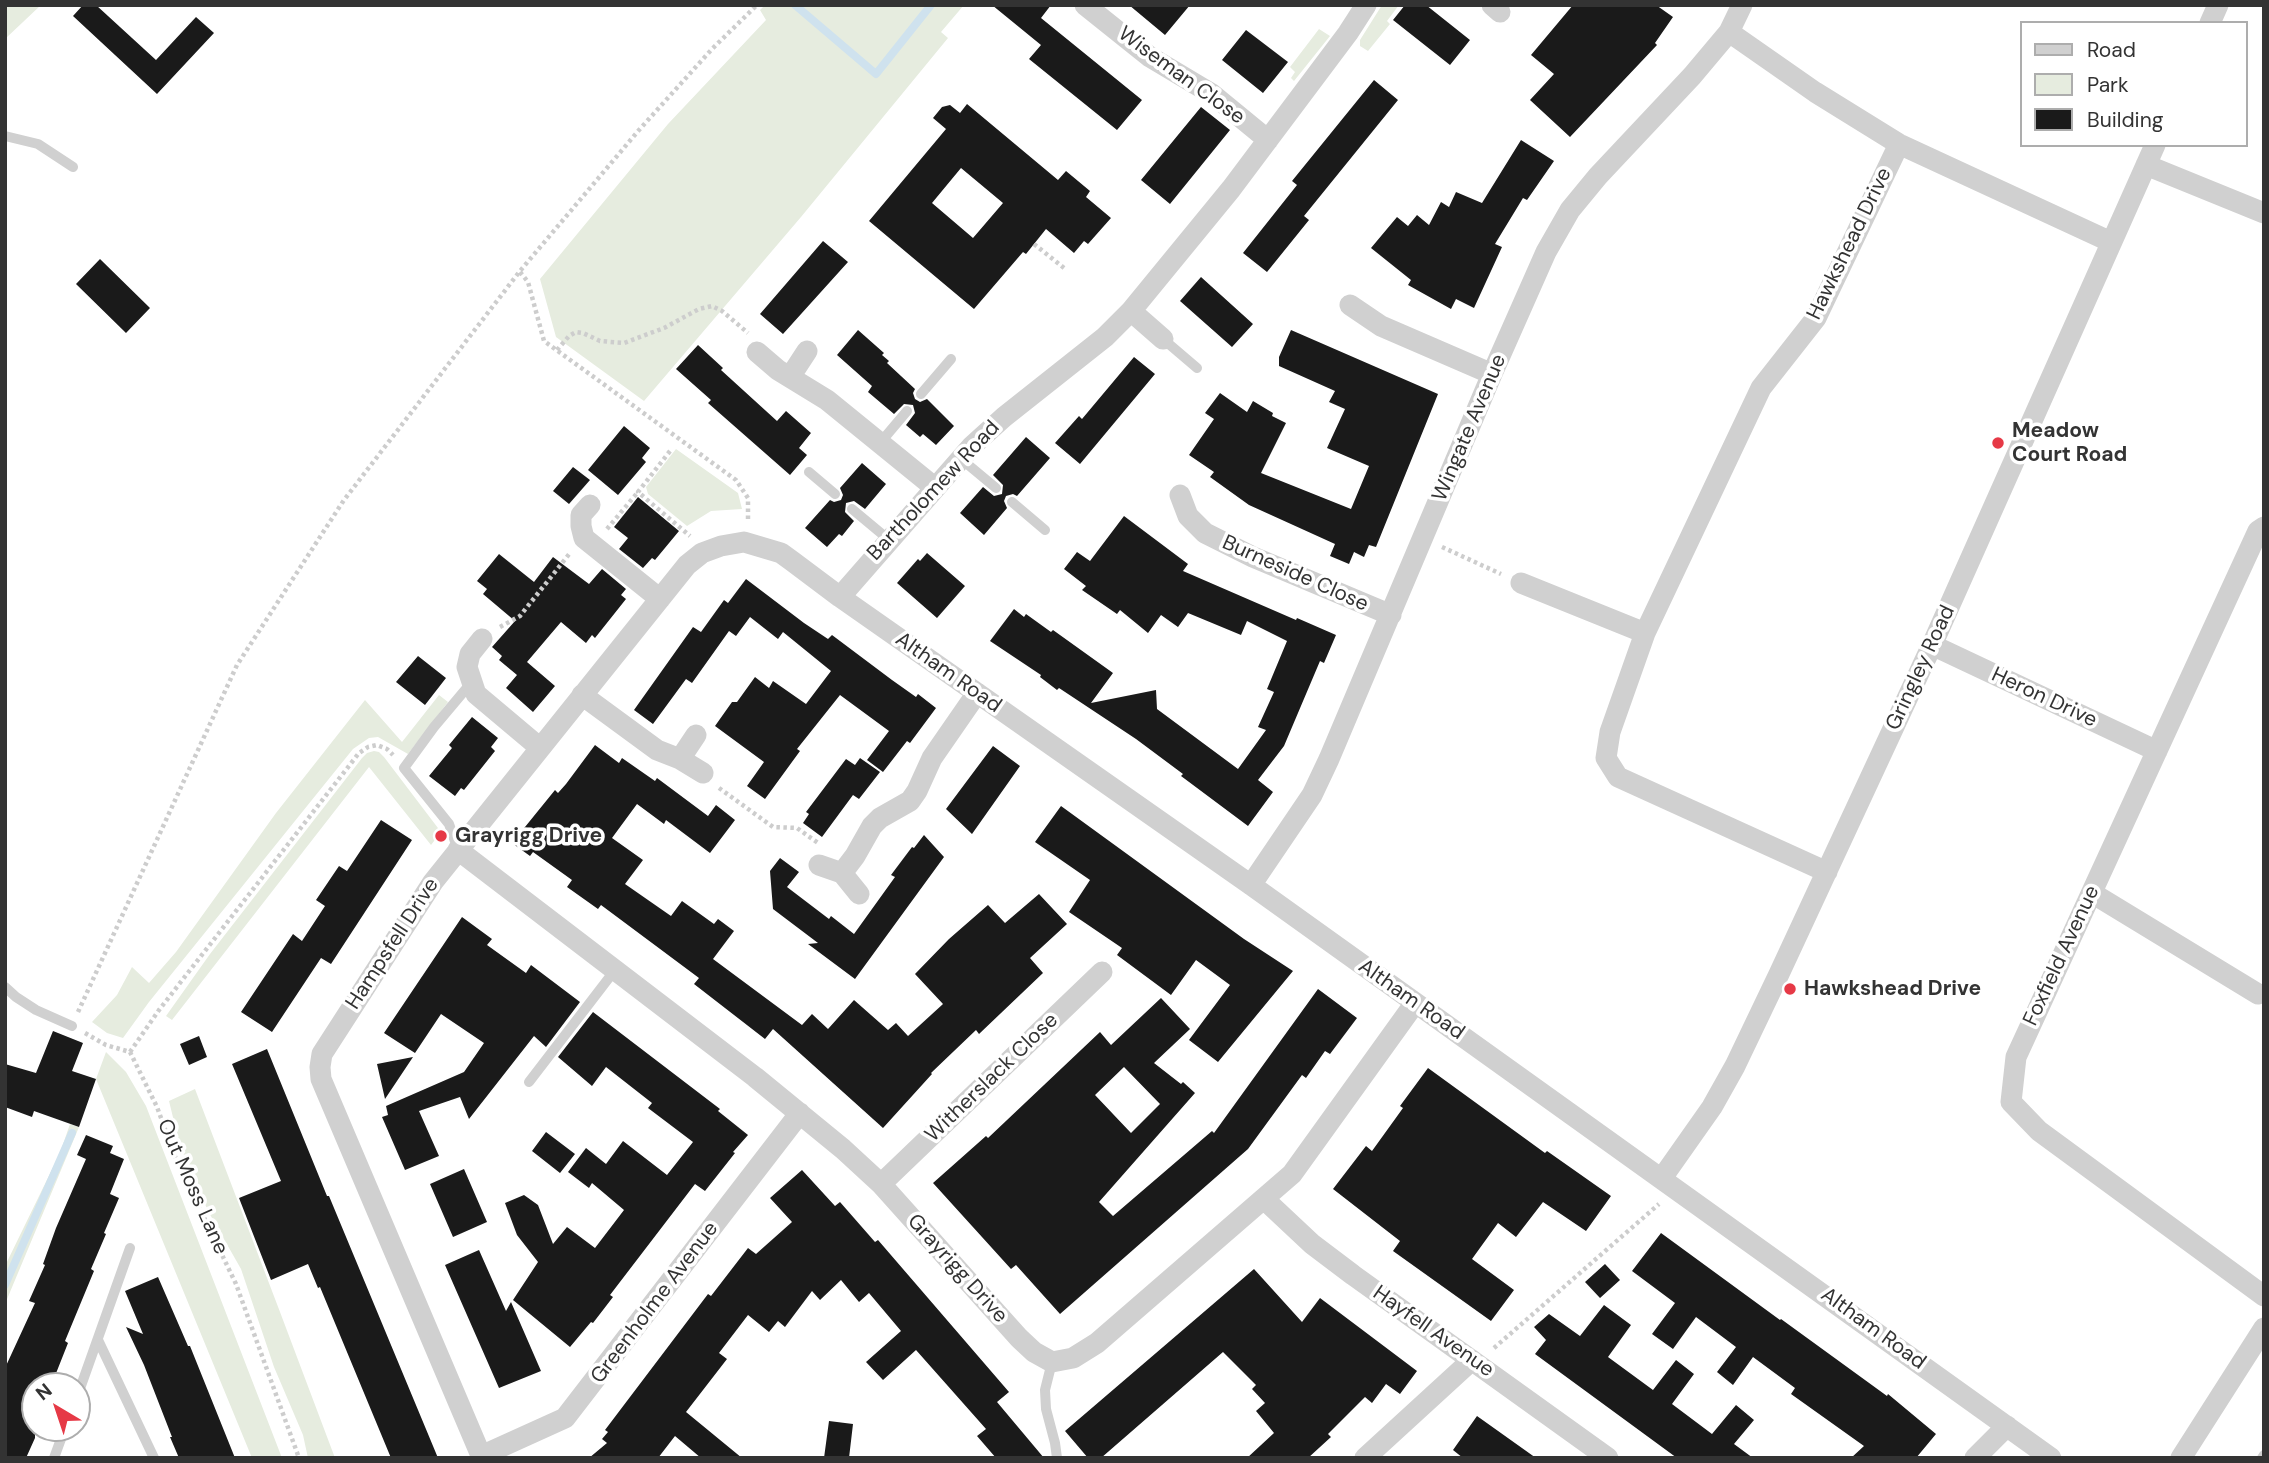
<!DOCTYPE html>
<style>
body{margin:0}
#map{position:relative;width:2269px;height:1463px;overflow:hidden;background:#fff;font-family:"DM Sans",sans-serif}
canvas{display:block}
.frame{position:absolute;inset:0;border:7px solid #333;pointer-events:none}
.legend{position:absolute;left:2020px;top:21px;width:228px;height:126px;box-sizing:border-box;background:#fff;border:2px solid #adadad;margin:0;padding:9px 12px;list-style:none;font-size:21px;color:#333}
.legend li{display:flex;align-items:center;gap:14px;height:35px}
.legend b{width:35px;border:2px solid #adadad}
.north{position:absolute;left:21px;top:1372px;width:70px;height:70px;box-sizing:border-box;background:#fff;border:2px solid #adadad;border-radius:50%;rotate:321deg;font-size:19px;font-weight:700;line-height:28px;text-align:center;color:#333}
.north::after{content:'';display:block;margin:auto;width:24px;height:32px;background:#e63946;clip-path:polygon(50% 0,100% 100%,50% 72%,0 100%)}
</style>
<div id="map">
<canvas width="2269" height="1463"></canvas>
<div class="frame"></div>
<ul class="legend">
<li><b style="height:9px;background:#d0d0d0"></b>Road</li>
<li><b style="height:19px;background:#e6ecdf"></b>Park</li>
<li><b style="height:19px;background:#1a1a1a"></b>Building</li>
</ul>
<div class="north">N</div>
</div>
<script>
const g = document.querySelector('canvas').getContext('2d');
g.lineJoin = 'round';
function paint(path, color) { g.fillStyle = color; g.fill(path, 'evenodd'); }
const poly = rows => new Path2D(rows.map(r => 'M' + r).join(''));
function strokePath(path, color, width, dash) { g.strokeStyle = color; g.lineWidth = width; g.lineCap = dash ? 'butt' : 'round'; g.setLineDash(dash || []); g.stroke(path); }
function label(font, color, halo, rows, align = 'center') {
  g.font = font + ' "DM Sans",sans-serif'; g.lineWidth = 7; g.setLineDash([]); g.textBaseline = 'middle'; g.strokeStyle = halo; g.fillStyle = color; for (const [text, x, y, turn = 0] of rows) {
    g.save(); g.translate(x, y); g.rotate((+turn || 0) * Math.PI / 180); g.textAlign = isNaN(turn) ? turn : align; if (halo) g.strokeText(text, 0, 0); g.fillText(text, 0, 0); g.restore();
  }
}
const green = poly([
 [5,5,41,5,5,39],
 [765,5,964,5,941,32,948,38,801,217,644,401,556,337,540,279,668,124,766,20,760,10],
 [1382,5,1399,5,1387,21,1390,24,1368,51,1360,46,1360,40],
 [1319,29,1330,36,1294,81,1291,78,1295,72,1290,67],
 [676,449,738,493,742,509,711,511,687,526,648,494,646,487],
 [439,695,448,702,408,754,378,737,369,738,353,749,149,1002,123,1038,107,1033,92,1022,117,995,132,967,149,983,176,952,276,813,365,700,402,742],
 [374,751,379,752,384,757,441,832,431,845,369,767,172,1020,166,1016,210,954,362,758,367,753],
 [106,1052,126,1072,146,1106,282,1458,252,1458,96,1079],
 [195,1089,280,1312,335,1458,308,1458,303,1435,274,1367,241,1269,208,1211,180,1146,169,1101],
 [70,1124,79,1127,5,1304,5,1266,60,1153]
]);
const stream = poly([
 [795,5,876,74,931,5],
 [5,1285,72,1133]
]);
const building = poly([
 [83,5,96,5,156,60,196,17,214,33,157,94,73,16],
 [992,5,1051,5,1041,18,1142,100,1117,130,1029,59,1041,45],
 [1129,5,1190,5,1165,35],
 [1405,5,1426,5,1470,40,1450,65,1393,20],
 [1573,5,1656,5,1673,17,1655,43,1657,45,1570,137,1530,100,1554,74,1531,55],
 [1246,30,1288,62,1263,93,1222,60],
 [1374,80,1398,100,1304,216,1309,220,1267,272,1243,253,1297,185,1292,181],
 [967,104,1058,180,1066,171,1090,191,1086,197,1111,218,1088,244,1084,241,1074,253,1046,229,1026,254,1023,252,974,309,869,221,946,129,933,118,942,107,950,105,960,113],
 [961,168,1003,203,973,238,932,203],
 [1201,107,1230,130,1170,204,1141,180],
 [1521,140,1554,161,1527,200,1523,198,1495,244,1502,247,1474,308,1456,299,1451,309,1408,285,1411,280,1371,248,1397,217,1408,226,1417,215,1429,225,1441,202,1449,207,1456,192,1482,203],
 [823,241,848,262,783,334,760,314],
 [100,259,150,308,126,333,76,284],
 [1201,277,1253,324,1232,347,1180,301],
 [858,330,884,353,882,355,889,361,887,363,915,389,913,393,915,399,920,402,927,399,954,426,936,445,923,434,920,437,906,425,915,413,913,405,904,404,894,414,868,392,872,386,837,355],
 [1291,330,1438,394,1376,547,1369,545,1364,557,1354,552,1349,564,1330,556,1335,544,1249,505,1210,477,1214,472,1189,455,1214,419,1205,413,1220,393,1247,412,1253,401,1273,413,1272,416,1286,423,1261,473,1351,509,1369,466,1327,448,1345,409,1329,402,1335,391,1279,366,1279,357],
 [698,345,723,368,721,370,777,421,786,411,811,433,799,448,807,455,790,475,708,403,711,400,676,369],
 [1134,357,1155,374,1080,464,1055,443,1079,416,1082,419],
 [624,426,650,448,642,458,646,462,618,495,588,470],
 [1026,437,1050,458,1017,496,1013,494,1006,496,1004,501,1007,508,984,535,960,513,983,487,994,496,1002,494,1003,485,993,475],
 [862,463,886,484,865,509,854,501,846,503,845,512,854,521,842,536,839,534,827,547,805,528,830,500,834,502,841,500,843,495,840,488],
 [573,467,590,480,569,504,553,491],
 [638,497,679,531,655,560,652,558,643,568,619,549,628,538,614,527],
 [1124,516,1188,564,1183,571,1296,620,1297,618,1336,635,1324,663,1320,661,1284,746,1258,780,1273,792,1248,826,1181,776,1183,774,1136,739,1059,688,1057,690,1040,677,1041,675,990,641,1014,609,1024,617,1026,614,1051,632,1053,630,1113,673,1091,703,1156,690,1157,709,1238,769,1266,730,1258,727,1274,692,1267,689,1287,641,1247,621,1241,635,1188,613,1178,627,1161,615,1148,633,1120,610,1117,614,1082,590,1086,586,1064,569,1077,552,1090,561],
 [927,553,965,586,937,618,897,583,918,559,920,561],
 [499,554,534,582,553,557,589,584,602,569,626,589,621,595,626,599,595,638,592,635,586,643,561,622,527,662,555,686,533,712,506,688,517,675,499,660,502,656,492,647,515,621,483,594,487,589,477,581],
 [746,579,804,623,828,639,832,635,892,680,916,697,918,694,936,708,910,743,907,741,883,772,867,760,889,731,840,695,797,749,800,751,765,799,747,786,764,762,715,726,732,702,737,702,755,677,769,688,773,681,806,704,831,671,783,632,778,639,750,617,736,636,729,631,692,683,686,679,653,724,634,710,693,627,701,632,724,600,728,603],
 [418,656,446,678,425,705,396,682],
 [472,717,498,738,491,747,495,751,464,790,461,788,455,796,429,776,452,748,449,745],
 [595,745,619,763,622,758,655,781,657,778,708,816,716,805,735,820,710,853,666,820,664,824,637,804,612,838,643,860,625,884,671,916,682,901,714,924,718,919,734,931,713,959,802,1025,812,1014,828,1029,854,1000,888,1030,896,1023,908,1036,943,1004,915,974,949,939,988,905,1005,923,1039,894,1067,924,1030,958,1043,973,979,1034,976,1030,931,1073,932,1074,883,1128,773,1029,765,1039,694,984,699,978,601,905,598,909,567,887,572,880,533,852,530,856,512,843,555,790,558,793,566,784],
 [993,746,1020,766,972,834,946,809],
 [860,758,880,772,859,799,853,795,822,837,803,823,809,814,806,812,846,759,855,765],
 [1061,806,1244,939,1293,971,1218,1062,1189,1040,1230,985,1196,960,1171,995,1117,955,1122,948,1069,912,1090,880,1035,842],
 [381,820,412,840,331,964,321,958,272,1032,241,1012,293,934,302,941,325,906,316,900,339,866,347,871],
 [924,835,944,857,855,979,808,944,818,943,773,909,770,871,780,858,799,872,787,887,829,919,831,916,854,934,895,877,891,875,912,847,914,848],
 [462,917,492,939,487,945,526,973,531,965,580,1002,546,1047,534,1036,469,1119,460,1097,419,1111,439,1156,405,1170,382,1117,388,1115,386,1106,464,1072,484,1043,441,1014,415,1053,384,1033],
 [1318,989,1357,1018,1330,1054,1325,1051,1306,1078,1302,1075,1248,1149,1060,1314,1016,1265,1011,1269,933,1183,986,1136,988,1138,1100,1032,1111,1045,1161,998,1190,1029,1154,1063,1181,1084,1183,1082,1195,1093,1099,1202,1113,1216,1212,1131,1214,1133],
 [1124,1067,1160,1104,1131,1133,1095,1095],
 [593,1012,720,1109,718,1111,748,1135,733,1152,735,1153,705,1191,695,1184,610,1295,613,1297,593,1323,591,1322,570,1347,513,1300,538,1262,517,1235,505,1203,524,1195,538,1205,553,1244,567,1227,595,1248,624,1210,592,1183,589,1188,568,1172,586,1148,606,1164,623,1141,667,1175,693,1142,648,1108,652,1103,606,1067,592,1086,558,1057],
 [53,1031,83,1043,72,1071,96,1079,79,1127,34,1111,32,1117,5,1107,5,1064,36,1073],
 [199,1036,207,1057,189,1065,180,1044],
 [267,1049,327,1196,329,1196,438,1458,391,1458,320,1287,318,1288,308,1264,271,1280,239,1198,281,1181,232,1064],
 [413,1057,385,1099,377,1064],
 [1428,1068,1545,1153,1547,1151,1611,1196,1586,1231,1543,1202,1516,1237,1498,1223,1472,1259,1514,1290,1491,1321,1393,1251,1400,1241,1333,1189,1366,1146,1372,1151,1403,1108,1400,1106],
 [546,1132,575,1154,560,1173,532,1151],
 [86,1135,113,1146,110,1153,124,1159,110,1194,119,1198,104,1233,106,1234,91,1269,94,1271,65,1341,68,1343,51,1386,35,1386,35,1438,26,1458,5,1458,5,1368,35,1303,29,1301,45,1265,43,1264,56,1228,86,1159,77,1155],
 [464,1169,487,1222,453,1237,430,1184],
 [802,1170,835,1206,840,1202,875,1242,878,1240,1009,1392,997,1402,1044,1458,996,1458,977,1436,986,1429,916,1350,883,1380,866,1362,901,1331,869,1293,859,1302,841,1280,820,1300,812,1291,785,1327,778,1321,769,1332,748,1315,719,1353,727,1359,686,1412,742,1458,701,1458,675,1436,658,1458,589,1458,607,1443,602,1439,608,1432,605,1430,708,1294,711,1296,748,1248,756,1254,792,1222,770,1198],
 [1661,1233,1780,1320,1781,1319,1887,1396,1888,1394,1936,1434,1916,1458,1851,1458,1864,1446,1791,1394,1795,1388,1753,1357,1733,1385,1717,1372,1736,1347,1696,1317,1673,1349,1652,1334,1675,1303,1632,1271],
 [479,1250,506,1311,511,1302,541,1371,499,1388,445,1265],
 [1605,1264,1620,1280,1600,1298,1585,1282],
 [1254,1269,1302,1322,1320,1298,1417,1371,1400,1394,1386,1384,1372,1403,1365,1397,1328,1434,1331,1437,1308,1458,1247,1458,1274,1433,1256,1411,1265,1403,1252,1389,1256,1385,1223,1352,1101,1458,1088,1458,1065,1431],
 [158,1277,188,1346,190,1346,235,1458,179,1458,170,1437,172,1437,144,1365,126,1327,143,1334,125,1291],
 [1604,1305,1631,1325,1608,1357,1653,1390,1676,1360,1694,1374,1672,1404,1712,1434,1736,1405,1754,1420,1734,1444,1753,1458,1677,1458,1535,1354,1546,1340,1534,1327,1549,1314,1580,1336],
 [1477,1416,1536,1458,1463,1458,1453,1450],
 [829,1421,853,1424,849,1458,824,1458]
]);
const path = poly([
 [1034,244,1064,268],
 [520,272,528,282,544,341,736,480,748,498,748,521],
 [557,350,569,336,576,332,583,333,600,341,624,343,664,328,699,309,712,306,722,311,748,333],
 [670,451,638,492,690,536],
 [607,529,638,492],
 [1442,547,1501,574],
 [500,627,520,616,570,553],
 [719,788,773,827,797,828,818,843],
 [78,1012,237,665,344,500,520,271,639,130,712,49,757,5],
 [85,1033,106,1045,130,1052,157,1107,176,1159,236,1284,299,1458],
 [130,1052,159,1010,359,753,368,747,377,745,387,749,393,755],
 [1494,1348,1659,1204]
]);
const lane = poly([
 [5,136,38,144,73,167],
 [1163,339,1197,368],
 [921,394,951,359],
 [880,443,907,411],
 [960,458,996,488],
 [809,472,835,494],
 [1012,502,1045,530],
 [852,509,888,539],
 [458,850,449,824,404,768,434,727,471,683],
 [5,987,16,997,36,1010,72,1026],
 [529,1082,615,970],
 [98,1340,154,1458],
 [1052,1362,1045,1390,1046,1409,1055,1443,1057,1458],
 [77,1397,130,1248],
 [54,1458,65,1428],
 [2262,1458,2264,1455]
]);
const street = poly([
 [1085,5,1150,57,1212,94,1268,140],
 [1492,5,1500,12],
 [2210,23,2218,5],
 [1729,32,1815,92,1899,144,2111,242],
 [2146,165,2264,213],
 [1350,305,1381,326,1492,374],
 [1131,311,1163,339],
 [757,352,778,370,827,400,934,487],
 [790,377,807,351],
 [1180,495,1188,516,1205,533,1253,557,1391,615],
 [590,505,581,515,581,526,584,538,660,599],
 [2264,527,2258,531,2016,1057,2011,1102,2039,1131,2264,1296],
 [1521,583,1645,633],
 [840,597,972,446,1004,417,1105,337,1131,311,1231,189,1348,33,1366,5],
 [482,639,470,654,467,667,476,694,539,747],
 [1932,645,2157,751],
 [582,695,657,750,680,759,703,773],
 [680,759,696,735],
 [458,850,755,1077,843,1149,881,1184,1019,1338,1034,1352,1052,1362,1073,1358,1097,1343,1292,1174,1415,1003],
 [819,865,842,873,855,856,872,826,880,818,910,801,917,791,932,758,977,693],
 [1827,872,1618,777,1606,758,1610,732,1645,633,1761,388,1816,318,1899,144],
 [842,873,859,894],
 [1251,885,1312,795,1329,759,1492,374,1546,252,1570,210,1598,176,1692,76,1729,32,1742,5],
 [2092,893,2258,994],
 [1662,1178,1712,1107,1735,1066,1779,974,1932,645,2155,145],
 [881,1184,1102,972],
 [1264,1199,1312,1244,1353,1275,1608,1458],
 [481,1456,565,1418,800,1113],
 [482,1458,321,1079,320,1067,322,1054,433,882,687,565,702,553,721,546,744,542,781,553,792,561,840,597,1251,885,2051,1458],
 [1365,1458,1472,1360],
 [1975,1458,2007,1426],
 [2181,1458,2264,1328]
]);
const markers = [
 [1998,443,7,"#e63946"],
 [441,836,7,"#e63946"],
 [1790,989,7,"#e63946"]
];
const streetNames = [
 ["Wiseman Close",1181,76,36],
 ["Hawkshead Drive",1850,244,-64],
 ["Wingate Avenue",1470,428,-67],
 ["Bartholomew Road",934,491,-47],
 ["Burneside Close",1295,574,24],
 ["Gringley Road",1921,668,-65],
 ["Altham Road",948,673,35],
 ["Heron Drive",2044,698,25],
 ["Hampsfell Drive",393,944,-57],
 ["Foxfield Avenue",2062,956,-65],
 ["Altham Road",1411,1000,35],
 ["Witherslack Close",992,1078,-44],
 ["Out Moss Lane",192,1187,66],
 ["Grayrigg Drive",957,1269,48],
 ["Greenholme Avenue",655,1303,-53],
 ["Altham Road",1873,1329,36],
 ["Hayfell Avenue",1433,1332,35]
];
const poiNames = [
 ["Meadow",2012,431],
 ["Court Road",2012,455],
 ["Grayrigg Drive",455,836],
 ["Hawkshead Drive",1804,989]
];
paint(green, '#e6ecdf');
strokePath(stream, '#cfe2ee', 8);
paint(building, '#1a1a1a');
strokePath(path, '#cdcdcd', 4.5, [3.5, 3.5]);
strokePath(lane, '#d0d0d0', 10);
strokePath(street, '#d0d0d0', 21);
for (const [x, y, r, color] of markers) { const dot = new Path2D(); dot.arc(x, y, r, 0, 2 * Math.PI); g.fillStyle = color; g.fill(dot); strokePath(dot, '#fff', 2.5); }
label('21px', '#333', '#fff', streetNames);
label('bold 21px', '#333', '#fff', poiNames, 'left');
</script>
